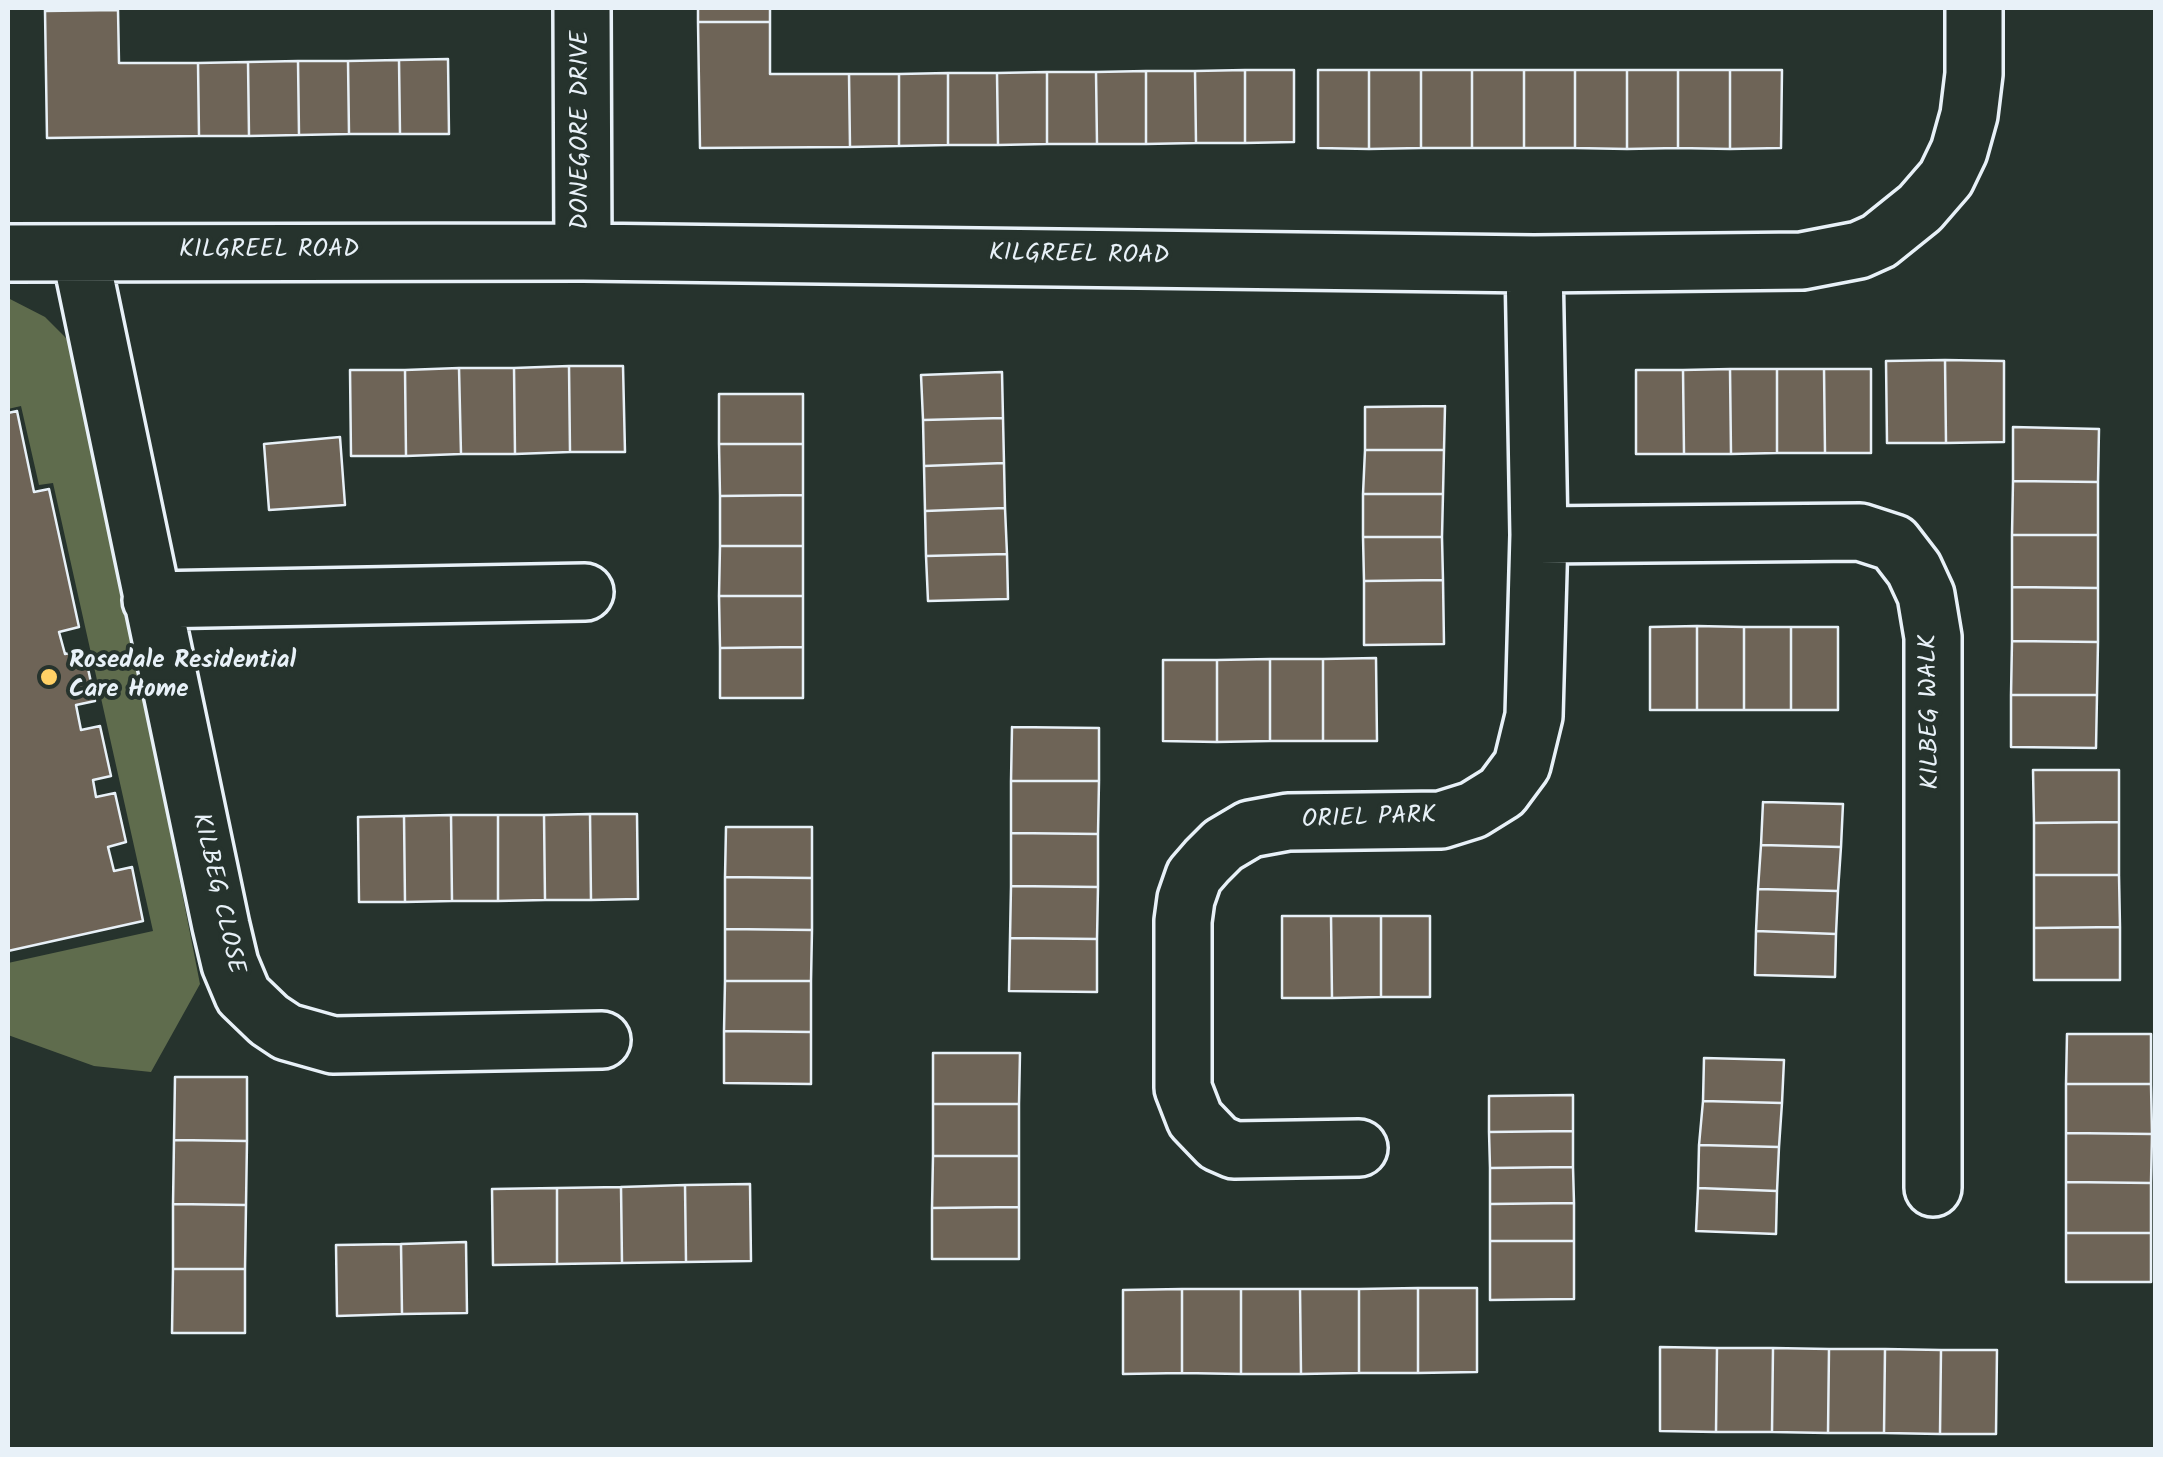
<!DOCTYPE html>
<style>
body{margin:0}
#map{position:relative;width:2163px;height:1457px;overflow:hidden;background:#26332d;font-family:Kalam,sans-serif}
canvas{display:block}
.frame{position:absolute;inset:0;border:10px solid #e8f1f8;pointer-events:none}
</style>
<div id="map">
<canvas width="2163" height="1457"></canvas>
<div class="frame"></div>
</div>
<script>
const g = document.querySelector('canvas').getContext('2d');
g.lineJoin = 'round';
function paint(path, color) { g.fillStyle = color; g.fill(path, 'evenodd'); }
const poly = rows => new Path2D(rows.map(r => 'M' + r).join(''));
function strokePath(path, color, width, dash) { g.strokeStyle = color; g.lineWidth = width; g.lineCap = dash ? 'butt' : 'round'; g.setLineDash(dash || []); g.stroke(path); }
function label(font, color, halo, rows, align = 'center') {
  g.font = font + ' Kalam,sans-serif'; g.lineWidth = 8; g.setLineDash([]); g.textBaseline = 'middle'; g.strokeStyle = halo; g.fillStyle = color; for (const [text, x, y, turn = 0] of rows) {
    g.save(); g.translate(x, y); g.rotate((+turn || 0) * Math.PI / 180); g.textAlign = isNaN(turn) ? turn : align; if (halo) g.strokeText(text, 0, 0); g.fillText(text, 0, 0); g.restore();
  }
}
const green = poly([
 [8,298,45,317,68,340,78,362,200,984,151,1072,94,1066,8,1035,8,963,153,931,53,483,39,485,21,406,8,409]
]);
const building = poly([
 [45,8,118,8,118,10,45,11,45,8],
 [698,8,770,8,770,22,698,22,698,8],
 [118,10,119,63,198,63,199,136,47,138,45,11,118,10],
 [698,22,770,22,770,74,849,74,850,147,700,148,698,22],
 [448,59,449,134,400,134,399,60,448,59],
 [399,60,400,134,349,134,348,61,399,60],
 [298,61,299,135,249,136,248,62,298,61],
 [298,61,348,61,349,134,299,135,298,61],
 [248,62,249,136,199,136,198,63,248,62],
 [1245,70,1245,143,1196,143,1195,71,1245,70],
 [1245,70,1294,70,1294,142,1245,143,1245,70],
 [1318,70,1369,70,1369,149,1318,148,1318,70],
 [1369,70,1421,70,1421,148,1369,149,1369,70],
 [1421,70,1472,70,1472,148,1421,148,1421,70],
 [1472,70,1524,70,1524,148,1472,148,1472,70],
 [1524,70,1575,70,1575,148,1524,148,1524,70],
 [1575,70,1627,70,1627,149,1575,148,1575,70],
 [1627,70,1678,70,1678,148,1627,149,1627,70],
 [1678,70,1730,70,1730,149,1678,148,1678,70],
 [1730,70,1782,70,1781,148,1730,149,1730,70],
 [1146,71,1146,144,1097,144,1096,72,1146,71],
 [1146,71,1195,71,1196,143,1146,144,1146,71],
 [1047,72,1047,144,998,145,997,73,1047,72],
 [1047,72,1096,72,1097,144,1047,144,1047,72],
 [948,73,948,145,899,146,899,74,948,73],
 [948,73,997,73,998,145,948,145,948,73],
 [849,74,899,74,899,146,850,147,849,74],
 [1945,360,1946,443,1887,443,1886,361,1945,360],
 [1945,360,2004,361,2004,442,1946,443,1945,360],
 [569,366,570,452,515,454,514,368,569,366],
 [569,366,623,366,625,452,570,452,569,366],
 [459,368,461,454,406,456,405,370,459,368],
 [459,368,514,368,515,454,461,454,459,368],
 [1730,369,1731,454,1684,454,1683,370,1730,369],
 [1730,369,1777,369,1777,453,1731,454,1730,369],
 [1777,369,1824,369,1825,453,1777,453,1777,369],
 [1824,369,1871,369,1871,453,1825,453,1824,369],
 [350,370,405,370,406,456,351,456,350,370],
 [1636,370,1683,370,1684,454,1636,454,1636,370],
 [1002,372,1003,418,923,420,921,375,1002,372],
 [719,394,803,394,803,444,719,444,719,394],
 [1445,406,1444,450,1365,450,1365,407,1445,406],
 [17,411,34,492,49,489,79,627,59,632,65,654,84,650,95,701,76,705,81,730,100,726,111,776,93,780,96,797,115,793,126,842,108,847,114,871,132,867,143,921,8,951,8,413,17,411],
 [1003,418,1004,463,924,466,923,420,1003,418],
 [2013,427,2099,429,2098,482,2013,481,2013,427],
 [340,437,345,505,269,510,264,444,340,437],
 [719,444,803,444,803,495,720,496,719,444],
 [1365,450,1444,450,1443,494,1363,494,1365,450],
 [1004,463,1005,508,925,511,924,466,1004,463],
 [2013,481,2098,482,2098,535,2012,535,2013,481],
 [1363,494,1443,494,1442,537,1363,537,1363,494],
 [803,495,803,546,720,546,720,496,803,495],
 [1005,508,1007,554,926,556,925,511,1005,508],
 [2012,535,2098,535,2098,588,2012,587,2012,535],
 [1363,537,1442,537,1443,580,1364,581,1363,537],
 [720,546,803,546,803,596,719,596,720,546],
 [1007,554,1008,599,928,601,926,556,1007,554],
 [1443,580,1444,644,1364,645,1364,581,1443,580],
 [2012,587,2098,588,2098,642,2012,641,2012,587],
 [719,596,803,596,803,647,720,648,719,596],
 [1697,626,1697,710,1650,710,1650,627,1697,626],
 [1697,626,1744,627,1744,710,1697,710,1697,626],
 [1744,627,1791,627,1791,710,1744,710,1744,627],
 [1791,627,1838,627,1838,710,1791,710,1791,627],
 [2012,641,2098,642,2097,695,2011,695,2012,641],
 [803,647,803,698,720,698,720,648,803,647],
 [1376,658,1377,741,1323,741,1323,659,1376,658],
 [1270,659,1270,741,1217,742,1217,660,1270,659],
 [1270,659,1323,659,1323,741,1270,741,1270,659],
 [1163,660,1217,660,1217,742,1163,741,1163,660],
 [2011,695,2097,695,2096,748,2011,747,2011,695],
 [1012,727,1099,728,1099,781,1011,781,1012,727],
 [2033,770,2119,770,2119,822,2034,823,2033,770],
 [1011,781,1099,781,1098,834,1011,833,1011,781],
 [1763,802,1843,804,1841,847,1761,845,1763,802],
 [590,814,591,900,545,900,544,815,590,814],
 [590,814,637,814,638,899,591,900,590,814],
 [451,815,452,901,405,902,404,816,451,815],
 [451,815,498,815,498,901,452,901,451,815],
 [498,815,544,815,545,900,498,901,498,815],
 [404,816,405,902,359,902,358,817,404,816],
 [2119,822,2119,875,2034,875,2034,823,2119,822],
 [726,827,812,827,812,878,725,877,726,827],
 [1011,833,1098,834,1098,887,1011,886,1011,833],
 [1761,845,1841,847,1838,891,1758,889,1761,845],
 [2034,875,2119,875,2120,927,2034,928,2034,875],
 [725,877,812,878,812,930,725,929,725,877],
 [1011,886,1098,887,1097,939,1010,938,1011,886],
 [1758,889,1838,891,1836,934,1756,931,1758,889],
 [1282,916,1331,916,1332,998,1282,998,1282,916],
 [1331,916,1381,916,1381,997,1332,998,1331,916],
 [1381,916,1430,916,1430,997,1381,997,1381,916],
 [2120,927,2120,980,2034,980,2034,928,2120,927],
 [725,929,812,930,811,981,725,981,725,929],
 [1756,931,1836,934,1835,977,1755,975,1756,931],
 [1010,938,1097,939,1097,992,1009,991,1010,938],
 [725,981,811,981,811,1032,724,1031,725,981],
 [724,1031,811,1032,811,1084,724,1083,724,1031],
 [2067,1034,2151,1034,2151,1084,2066,1084,2067,1034],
 [933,1053,1020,1053,1019,1104,933,1104,933,1053],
 [1704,1058,1784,1060,1782,1103,1703,1101,1704,1058],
 [175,1077,247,1077,247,1141,174,1140,175,1077],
 [2066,1084,2151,1084,2152,1134,2066,1133,2066,1084],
 [1573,1095,1573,1131,1489,1132,1489,1096,1573,1095],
 [1703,1101,1782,1103,1779,1147,1699,1145,1703,1101],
 [933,1104,1019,1104,1019,1156,933,1156,933,1104],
 [1573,1131,1573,1167,1490,1168,1489,1132,1573,1131],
 [2066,1133,2152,1134,2151,1183,2066,1182,2066,1133],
 [174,1140,247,1141,246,1205,173,1204,174,1140],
 [1699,1145,1779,1147,1777,1191,1698,1188,1699,1145],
 [933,1156,1019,1156,1019,1207,932,1208,933,1156],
 [1573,1167,1574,1203,1490,1204,1490,1168,1573,1167],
 [2066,1182,2151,1183,2151,1233,2066,1233,2066,1182],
 [750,1184,751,1261,686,1262,685,1185,750,1184],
 [685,1185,686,1262,622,1263,621,1187,685,1185],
 [621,1187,622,1263,557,1264,557,1188,621,1187],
 [557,1188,557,1264,493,1265,492,1189,557,1188],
 [1698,1188,1777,1191,1776,1234,1696,1231,1698,1188],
 [1574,1203,1574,1241,1490,1241,1490,1204,1574,1203],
 [173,1204,246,1205,245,1269,173,1269,173,1204],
 [1019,1207,1019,1259,932,1259,932,1208,1019,1207],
 [2066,1233,2151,1233,2151,1282,2066,1282,2066,1233],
 [1490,1241,1574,1241,1574,1299,1490,1300,1490,1241],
 [466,1242,467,1313,402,1314,401,1244,466,1242],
 [401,1244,402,1314,337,1316,336,1245,401,1244],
 [173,1269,245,1269,245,1333,172,1333,173,1269],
 [1418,1288,1418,1373,1359,1373,1359,1289,1418,1288],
 [1418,1288,1477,1288,1477,1372,1418,1373,1418,1288],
 [1182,1289,1182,1373,1123,1374,1123,1290,1182,1289],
 [1182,1289,1241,1289,1241,1374,1182,1373,1182,1289],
 [1241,1289,1300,1289,1301,1374,1241,1374,1241,1289],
 [1300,1289,1359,1289,1359,1373,1301,1374,1300,1289],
 [1660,1347,1717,1348,1716,1432,1660,1431,1660,1347],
 [1717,1348,1773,1348,1772,1432,1716,1432,1717,1348],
 [1773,1348,1829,1349,1828,1433,1772,1432,1773,1348],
 [1829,1349,1885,1349,1884,1433,1828,1433,1829,1349],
 [1885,1349,1941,1350,1940,1434,1884,1433,1885,1349],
 [1941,1350,1997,1350,1996,1434,1940,1434,1941,1350]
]);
const minor = poly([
 [582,8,583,252],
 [8,253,583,252,1534,264,1802,261,1859,250,1879,241,1920,208,1946,178,1959,151,1969,115,1974,74,1974,8],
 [80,253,221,926,230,964,243,995,269,1020,287,1032,333,1045,602,1040],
 [1539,535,1860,532,1894,543,1914,569,1926,595,1933,637,1933,1188],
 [151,600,585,592],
 [1359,1148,1234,1150,1218,1143,1195,1119,1183,1088,1183,921,1186,899,1194,876,1207,861,1223,845,1250,829,1288,822,1441,820,1473,810,1502,792,1522,765,1534,716,1539,535,1534,264]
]);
const markers = [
 [49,677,10,"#ffd166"]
];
const streetNames = [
 ["DONEGORE DRIVE",583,130,-90],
 ["KILGREEL ROAD",269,252],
 ["KILGREEL ROAD",1079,257,1],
 ["KILBEG WALK",1932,712,-91],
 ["ORIEL PARK",1369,820,-2],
 ["KILBEG CLOSE",216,894,77]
];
const poiNames = [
 ["Rosedale Residential",69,663],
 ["Care Home",69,692]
];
paint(green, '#5f6c4d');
paint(building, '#6e6457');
strokePath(building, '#e8f1f8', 2.5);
strokePath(minor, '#e8f1f8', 62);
strokePath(minor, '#26332d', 55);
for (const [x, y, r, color] of markers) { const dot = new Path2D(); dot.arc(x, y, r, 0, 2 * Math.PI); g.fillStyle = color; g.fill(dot); strokePath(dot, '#26332d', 4); }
label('25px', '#e8f1f8', '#26332d', streetNames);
label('bold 25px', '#e8f1f8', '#26332d', poiNames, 'left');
</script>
